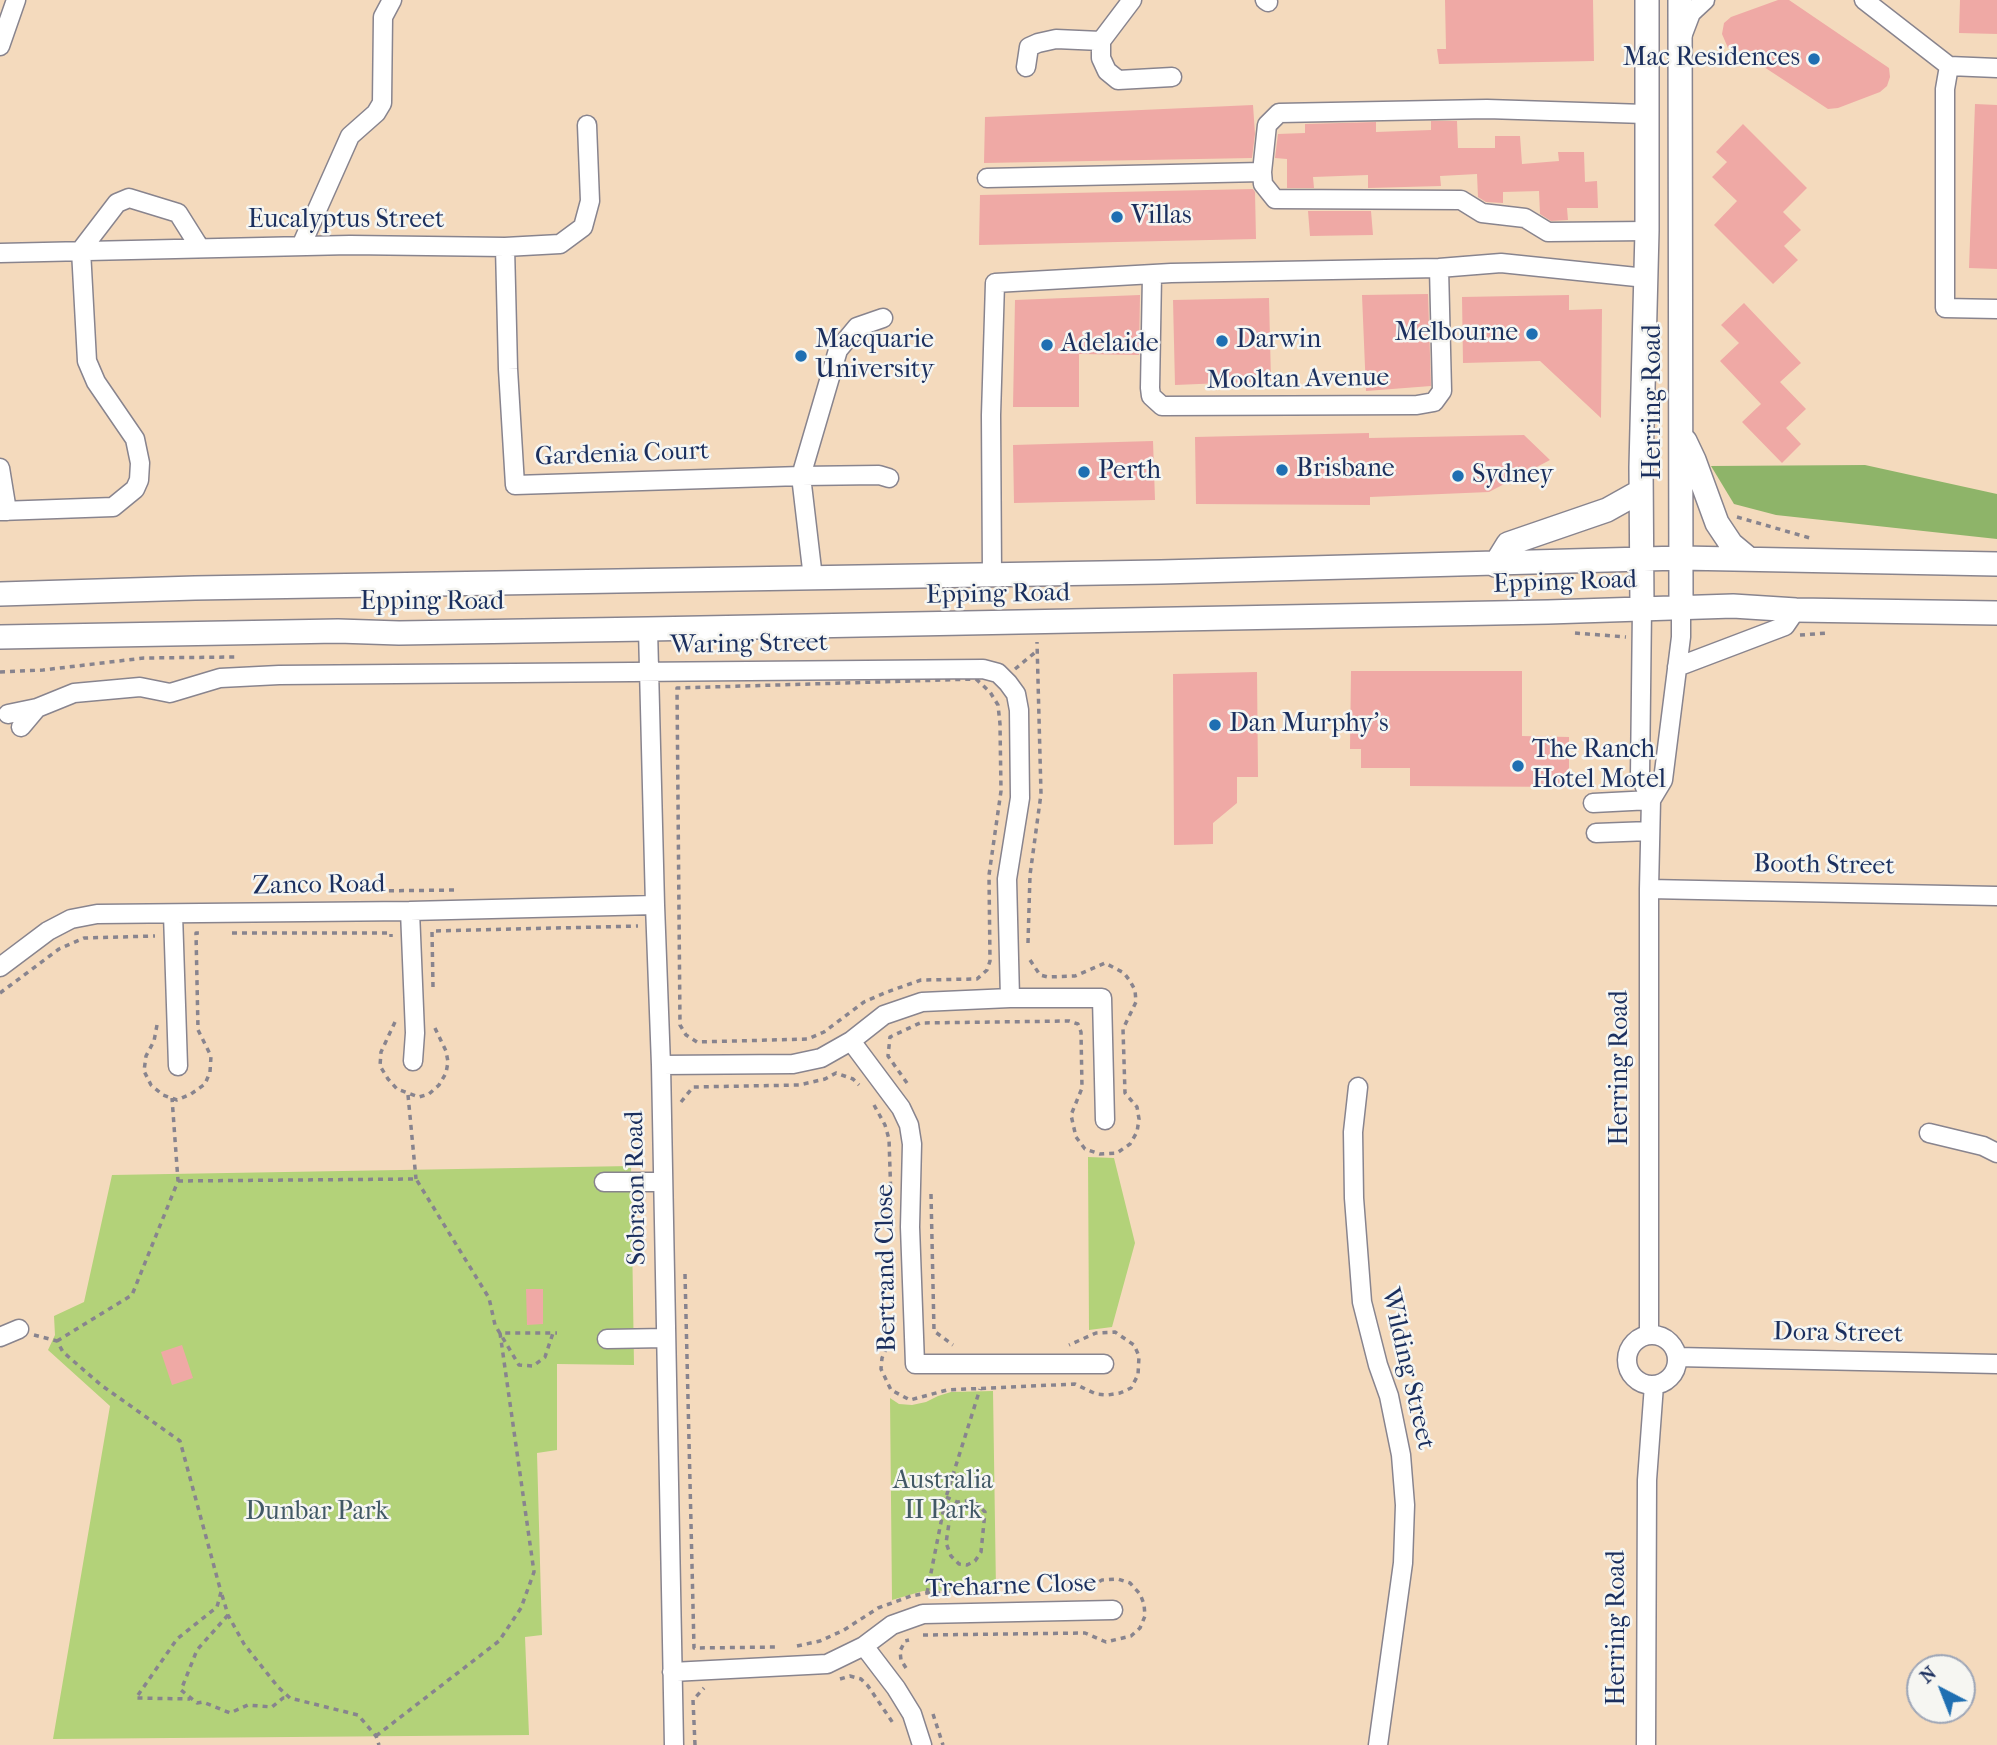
<!DOCTYPE html>
<style>
body{margin:0}
#map{position:relative;width:1997px;height:1745px;overflow:hidden;background:#f4dabd;font-family:"IM FELL French Canon",serif}
canvas{display:block}
.north{position:absolute;left:1906px;top:1654px;width:70px;height:70px;box-sizing:border-box;background:#f6f6f2;border:2px solid #9ea6b7;border-radius:50%;rotate:318deg;font-size:19px;font-weight:700;line-height:28px;text-align:center;color:#1b2f5e}
.north::after{content:'';display:block;margin:auto;width:24px;height:32px;background:#1f6fb2;clip-path:polygon(50% 0,100% 100%,50% 72%,0 100%)}
</style>
<div id="map">
<canvas width="1997" height="1745"></canvas>
<div class="north">N</div>
</div>
<script>
const g = document.querySelector('canvas').getContext('2d');
g.lineJoin = 'round';
function paint(path, color) { g.fillStyle = color; g.fill(path, 'evenodd'); }
const poly = rows => new Path2D(rows.map(r => 'M' + r).join(''));
function strokePath(path, color, width, dash) { g.strokeStyle = color; g.lineWidth = width; g.lineCap = dash ? 'butt' : 'round'; g.setLineDash(dash || []); g.stroke(path); }
function label(font, color, halo, rows, align = 'center') {
  g.font = font + ' "IM FELL French Canon",serif'; g.lineWidth = 5; g.setLineDash([]); g.textBaseline = 'middle'; g.strokeStyle = halo; g.fillStyle = color; for (const [text, x, y, turn = 0] of rows) {
    g.save(); g.translate(x, y); g.rotate((+turn || 0) * Math.PI / 180); g.textAlign = isNaN(turn) ? turn : align; if (halo) g.strokeText(text, 0, 0); g.fillText(text, 0, 0); g.restore();
  }
}
const green = poly([
 [1088,1157,1114,1158,1135,1243,1112,1327,1089,1330],
 [631,1166,634,1365,557,1364,557,1450,537,1453,542,1635,525,1637,529,1735,53,1739,110,1406,48,1350,55,1335,54,1316,84,1302,112,1175],
 [993,1391,996,1590,923,1591,892,1600,890,1398,899,1404,912,1405,926,1402,938,1396,951,1392]
]);
const forest = poly([
 [1865,465,1997,494,1997,539,1776,515,1734,504,1711,466]
]);
const building = poly([
 [1445,0,1593,0,1594,61,1439,64,1437,49,1446,49],
 [1778,0,1789,0,1889,68,1890,77,1887,86,1880,92,1838,108,1828,109,1732,46,1728,48,1722,34,1724,23,1731,17],
 [1960,0,1997,0,1997,34,1959,33],
 [1975,104,1997,105,1997,269,1969,268],
 [1253,105,1255,134,1252,158,984,163,985,117],
 [1431,121,1457,121,1458,148,1495,148,1495,136,1520,136,1522,164,1559,161,1558,152,1584,152,1585,182,1597,181,1598,208,1567,208,1568,220,1551,221,1540,214,1539,191,1503,192,1503,203,1486,202,1478,197,1477,174,1440,176,1441,186,1368,188,1368,175,1313,177,1314,188,1287,188,1287,159,1275,158,1278,134,1305,133,1305,124,1376,122,1376,132,1431,130],
 [1743,124,1807,188,1783,212,1801,230,1784,246,1798,260,1773,284,1714,225,1737,201,1712,177,1727,162,1716,152],
 [1253,189,1255,192,1256,239,979,245,980,195],
 [1308,211,1371,211,1373,235,1310,236],
 [1428,294,1431,386,1366,391,1362,295],
 [1140,295,1139,355,1079,354,1079,407,1013,407,1015,300],
 [1569,295,1569,310,1602,309,1601,418,1540,361,1463,363,1462,297],
 [1269,298,1271,381,1175,385,1173,300],
 [1744,303,1801,363,1780,382,1806,409,1786,428,1801,444,1782,463,1742,422,1761,404,1720,361,1739,343,1721,325],
 [1369,433,1369,438,1524,435,1550,460,1489,492,1370,497,1370,505,1196,504,1195,437],
 [1153,441,1155,500,1014,503,1013,445],
 [1351,671,1522,671,1522,736,1569,737,1569,787,1410,786,1410,768,1361,768,1361,749,1350,749],
 [1257,672,1258,777,1237,777,1237,803,1213,823,1213,844,1174,845,1173,674],
 [526,1289,543,1289,543,1324,527,1325],
 [182,1345,193,1378,172,1385,161,1352]
]);
const path = poly([
 [1737,517,1810,538],
 [1585,584,1591,590],
 [1575,633,1626,637],
 [1800,635,1827,633],
 [1015,669,1038,650],
 [0,672,43,670,144,658,235,657],
 [976,679,990,692,998,705,1000,724,1001,791,989,875,990,961,987,970,977,979,921,980,887,992,864,1002,824,1032,808,1039,697,1042,686,1035,680,1025,677,688,976,679],
 [369,891,459,890],
 [232,933,391,933,391,937],
 [1028,943,1030,875,1041,794,1037,642],
 [433,987,432,931,638,926],
 [0,993,59,949,84,938,155,936],
 [395,1022,381,1052,380,1066,388,1079,397,1089,419,1097,429,1094,439,1085,446,1073,448,1062,446,1051,434,1026],
 [157,1025,154,1041,146,1056,144,1071,151,1085,163,1095,177,1100,191,1094,205,1084,210,1072,211,1056,198,1030,196,933,199,933],
 [907,1083,888,1056,890,1037,920,1023,1069,1021,1078,1024,1081,1032,1082,1088,1071,1115,1076,1137,1085,1149,1100,1154,1117,1153,1130,1144,1137,1132,1139,1119,1137,1107,1125,1093,1123,1029,1136,1002,1135,990,1130,981,1124,973,1105,963,1075,976,1048,977,1040,975,1028,957],
 [408,1095,416,1179],
 [681,1102,693,1087,799,1085,825,1079,836,1073,853,1079,859,1085],
 [874,1105,885,1125,889,1139,891,1199],
 [178,1181,416,1179,489,1298,495,1325,519,1365,533,1366,545,1357,553,1333],
 [931,1194,934,1331,953,1345],
 [685,1274,694,1648,779,1647],
 [895,1329,882,1358,881,1369,891,1390,910,1400,947,1390,1075,1384,1096,1394,1108,1395,1120,1393,1131,1388,1138,1375,1139,1356,1134,1345,1115,1332,1096,1333,1069,1345],
 [34,1335,57,1341,63,1352,101,1385,180,1441,221,1592,217,1607,177,1639,136,1698,190,1699],
 [57,1341,132,1295,178,1181,172,1098],
 [946,1497,957,1502,966,1501,977,1504,985,1512,981,1552,975,1561,967,1565,959,1564,951,1556,946,1543,951,1510,957,1502],
 [927,1593,946,1497,980,1389],
 [222,1595,228,1615,244,1644,278,1687,290,1698,358,1715,376,1736,379,1745],
 [228,1615,197,1650,181,1690,197,1703,203,1702,230,1713,248,1705,272,1707,283,1698,288,1698],
 [923,1635,1085,1633,1106,1642,1131,1636,1140,1628,1145,1616,1144,1604,1140,1594,1130,1583,1118,1579,1102,1580,1087,1588,1075,1591],
 [797,1646,820,1641,844,1630,878,1608,911,1596,927,1593,980,1593],
 [906,1668,901,1660,900,1651,905,1641,909,1640],
 [840,1679,850,1676,861,1679,868,1686,895,1726],
 [933,1714,943,1745],
 [376,1736,499,1641,521,1608,534,1572,500,1333,557,1333],
 [695,1745,693,1700,704,1688]
]);
const minor = poly([
 [1132,0,1101,41,1101,58,1107,71,1118,80,1172,77],
 [1265,0,1268,2],
 [1864,0,1949,66,1997,68],
 [1683,34,1691,13,1705,0],
 [0,46,16,0],
 [1949,66,1945,89,1945,308,1997,309],
 [1026,67,1029,47,1038,43,1056,39,1101,41],
 [1645,114,1487,109,1279,113,1267,125,1262,172,1263,184,1275,199,1461,200,1482,213,1525,218,1548,232,1647,231],
 [987,178,1262,172],
 [301,246,350,136,376,113,382,103,383,17,392,0],
 [505,247,508,369,515,485,801,476,879,475,889,478],
 [0,253,350,245,505,247,560,244,583,227,590,201,587,125],
 [1152,275,1150,388,1151,396,1162,406,1417,405,1434,402,1442,391,1439,268],
 [0,468,7,511],
 [0,511,113,507,135,489,139,480,140,463,135,439,96,382,87,361,81,250,117,203,129,198,178,213,200,248],
 [992,575,991,415,995,283,1171,273,1439,268,1501,263,1646,278],
 [813,578,801,476,838,350,857,327,883,318],
 [1642,608,1640,776,1651,800,1649,889,1649,1335],
 [648,629,655,905,661,1065,674,1745],
 [1677,667,1785,626,1796,610],
 [8,714,37,708,74,693,140,687,170,693,220,678,279,675,983,669,998,673,1008,683,1016,694,1019,710,1020,798,1007,879,1010,998],
 [21,727,37,708],
 [1651,800,1663,780,1681,637,1681,609],
 [1593,803,1651,800],
 [1596,833,1650,831],
 [1649,889,1997,896],
 [410,911,415,1033,413,1061],
 [173,914,178,1066],
 [0,967,48,931,71,919,97,914,410,911,655,905],
 [851,1041,901,1108,909,1125,912,1144,910,1227,915,1364,1104,1364],
 [661,1065,793,1064,821,1058,851,1041,884,1015,922,1002,1010,998,1102,998,1105,1120],
 [1358,1087,1353,1132,1354,1198,1362,1302,1378,1365,1389,1396,1401,1455,1405,1505,1403,1563,1378,1745],
 [1929,1133,1983,1146,1997,1153],
 [604,1182,662,1182],
 '1627 1360a25 25 0 1 1 50 0a25 25 0 1 1-50 0Z',
 [0,1337,19,1329],
 [607,1339,666,1338],
 [1677,1357,1997,1364],
 [864,1646,896,1688,912,1714,922,1745],
 [672,1672,827,1664,864,1646,892,1625,923,1614,1113,1610],
 [1646,1745,1647,1480,1654,1385]
]);
const major = poly([
 [1680,0,1681,609],
 [1685,441,1694,460,1717,523,1731,544,1749,559],
 [1495,565,1508,544,1607,510,1641,491],
 [0,594,195,588,1161,572,1681,558,1997,564],
 [1642,608,1641,467,1647,231,1647,0],
 [0,637,338,631,399,633,648,629,1548,612,1733,606,1796,610,1997,613]
]);
const markers = [
 [1814,59,7,"#1f6fb2"],
 [1117,217,7,"#1f6fb2"],
 [1532,334,7,"#1f6fb2"],
 [1222,341,7,"#1f6fb2"],
 [1047,345,7,"#1f6fb2"],
 [801,356,7,"#1f6fb2"],
 [1282,470,7,"#1f6fb2"],
 [1084,472,7,"#1f6fb2"],
 [1458,476,7,"#1f6fb2"],
 [1215,725,7,"#1f6fb2"],
 [1518,766,7,"#1f6fb2"]
];
const poiNames = [
 ["Mac Residences",1800,59,"right"],
 ["Villas",1131,217],
 ["Melbourne",1518,334,"right"],
 ["Macquarie",815,341],
 ["University",815,371],
 ["Darwin",1236,341],
 ["Adelaide",1061,345],
 ["Brisbane",1296,470],
 ["Perth",1098,472],
 ["Sydney",1472,476],
 ["Dan Murphy's",1229,725],
 ["The Ranch",1532,751],
 ["Hotel Motel",1532,781]
];
const streetNames = [
 ["Eucalyptus Street",346,221],
 ["Mooltan Avenue",1298,380,-1],
 ["Herring Road",1654,402,-90],
 ["Gardenia Court",622,455,-2],
 ["Epping Road",1565,583,-2],
 ["Epping Road",998,595,-1],
 ["Epping Road",432,603],
 ["Waring Street",749,645,-1],
 ["Booth Street",1824,866,1],
 ["Zanco Road",319,886,-1],
 ["Herring Road",1621,1068,-90],
 ["Sobraon Road",637,1188,-91],
 ["Bertrand Close",887,1268,-91],
 ["Dora Street",1838,1334,1],
 ["Wilding Street",1407,1369,77],
 ["Treharne Close",1011,1587,-2],
 ["Herring Road",1618,1628,-90]
];
const parkNames = [
 ["Australia",943,1482],
 ["II Park",943,1512],
 ["Dunbar Park",317,1513]
];
paint(green, '#b3d279');
paint(forest, '#8eb469');
paint(building, '#efa9a5');
strokePath(minor, '#88848e', 21);
strokePath(major, '#88848e', 26);
strokePath(path, '#88848e', 3.5, [5, 5]);
strokePath(minor, '#fff', 18);
strokePath(major, '#fff', 23);
for (const [x, y, r, color] of markers) { const dot = new Path2D(); dot.arc(x, y, r, 0, 2 * Math.PI); g.fillStyle = color; g.fill(dot); strokePath(dot, '#f6f6f2', 2.5); }
label('26px', '#1b2f5e', '#f6f6f2', poiNames, 'left');
label('26px', '#1b2f5e', '#f6f6f2', streetNames);
label('26px', '#415865', '#f6f6f2', parkNames);
</script>
